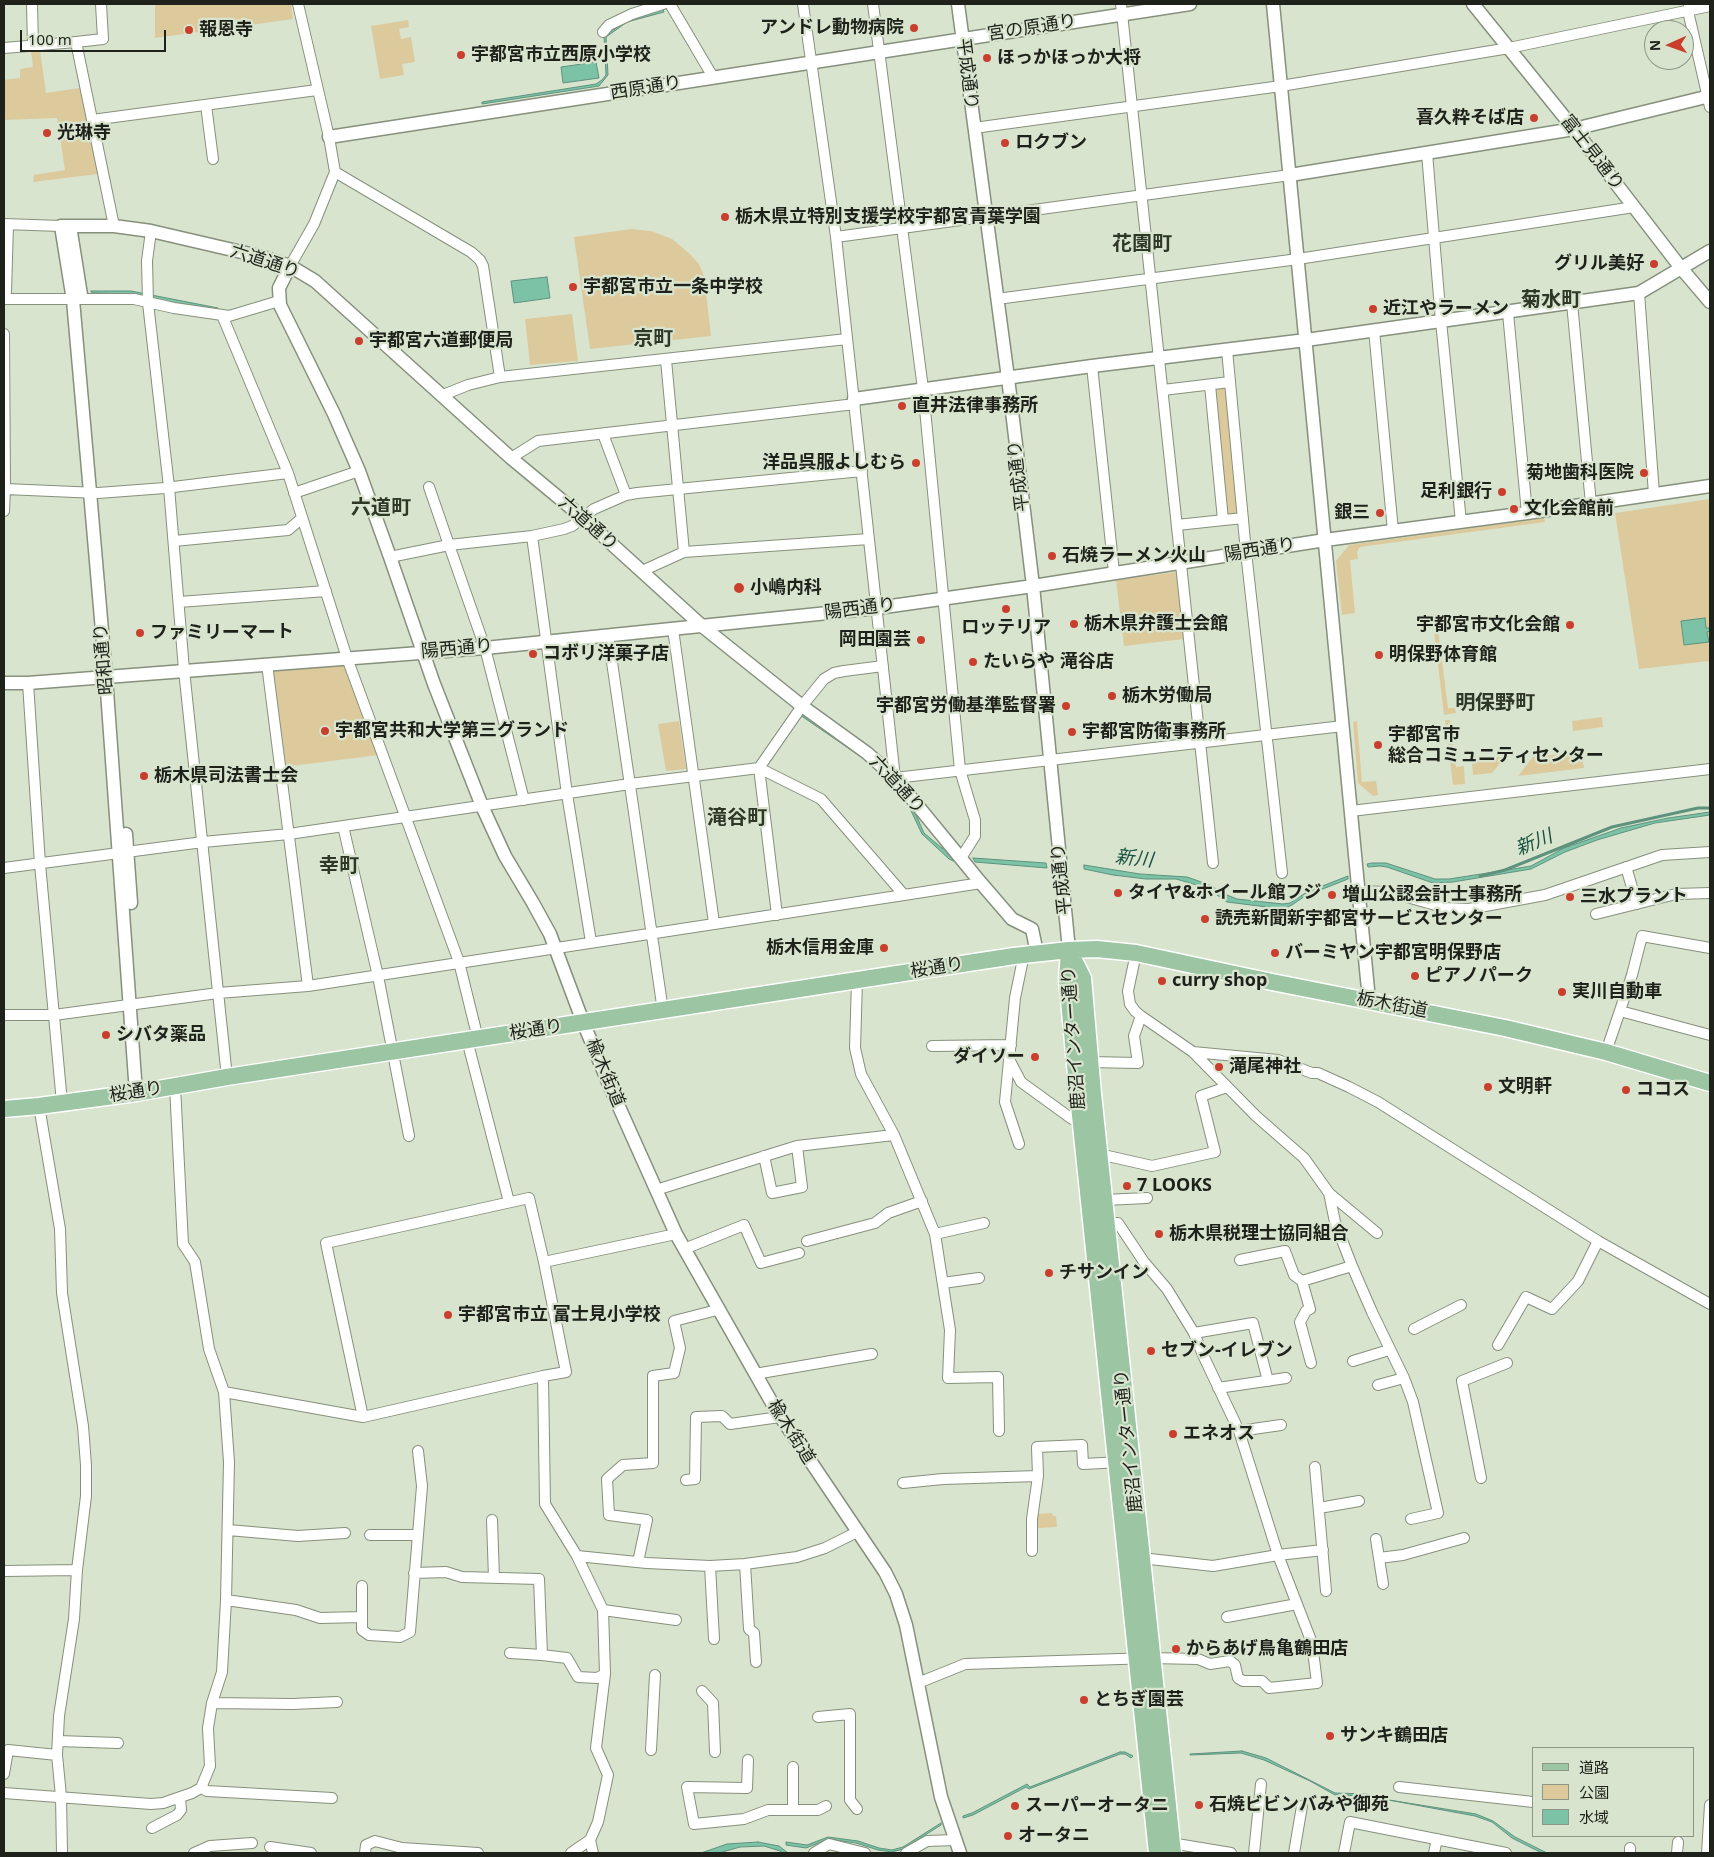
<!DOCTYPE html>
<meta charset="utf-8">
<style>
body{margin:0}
#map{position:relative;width:1714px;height:1857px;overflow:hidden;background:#d9e4cf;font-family:"Noto Sans","Noto Sans JP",sans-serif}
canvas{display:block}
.frame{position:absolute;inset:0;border:5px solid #1e221b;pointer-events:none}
.legend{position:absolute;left:1532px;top:1747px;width:162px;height:90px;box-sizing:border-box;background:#d9e4cf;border:1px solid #8e9687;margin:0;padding:6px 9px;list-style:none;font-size:15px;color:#1e221b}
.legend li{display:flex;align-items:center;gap:10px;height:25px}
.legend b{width:25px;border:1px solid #8e9687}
.north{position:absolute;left:1644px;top:20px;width:50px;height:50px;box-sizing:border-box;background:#d9e4cf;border:1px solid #8e9687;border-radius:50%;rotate:268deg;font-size:14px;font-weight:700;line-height:20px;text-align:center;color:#1e221b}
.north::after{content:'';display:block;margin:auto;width:18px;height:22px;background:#ca3e2d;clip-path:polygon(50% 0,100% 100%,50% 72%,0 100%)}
.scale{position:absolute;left:20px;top:30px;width:146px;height:22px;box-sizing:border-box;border:2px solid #1e221b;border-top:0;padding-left:6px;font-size:15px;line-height:18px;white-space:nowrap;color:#1e221b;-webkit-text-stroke:4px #d9e4cf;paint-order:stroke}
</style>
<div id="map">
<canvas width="1714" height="1857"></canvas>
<div class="frame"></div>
<ul class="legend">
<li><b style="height:6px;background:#9bc5a3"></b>道路</li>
<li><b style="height:14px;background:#dcca9d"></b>公園</li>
<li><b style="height:14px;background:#7bc2a7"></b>水域</li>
</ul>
<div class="north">N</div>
<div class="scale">100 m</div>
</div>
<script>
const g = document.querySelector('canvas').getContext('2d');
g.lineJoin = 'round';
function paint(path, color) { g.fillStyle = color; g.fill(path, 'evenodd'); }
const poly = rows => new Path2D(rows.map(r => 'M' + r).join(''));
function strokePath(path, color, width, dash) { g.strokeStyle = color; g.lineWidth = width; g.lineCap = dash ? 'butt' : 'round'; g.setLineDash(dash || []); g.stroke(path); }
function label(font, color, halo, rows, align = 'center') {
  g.font = font + ' "Noto Sans","Noto Sans JP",sans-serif'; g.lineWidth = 4.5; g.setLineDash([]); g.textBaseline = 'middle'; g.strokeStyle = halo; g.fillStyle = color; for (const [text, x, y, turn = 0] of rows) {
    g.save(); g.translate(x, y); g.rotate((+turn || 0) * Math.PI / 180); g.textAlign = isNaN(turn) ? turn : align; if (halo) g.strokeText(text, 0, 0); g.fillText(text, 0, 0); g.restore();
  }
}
const green = poly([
 [155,4,291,4,293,19,155,38],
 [408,20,409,27,399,29,401,39,411,37,415,62,402,64,404,75,380,79,371,26],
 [40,50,46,93,80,88,98,174,33,182,34,175,65,170,57,118,4,120,4,80,20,78,20,69,33,67,31,51],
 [631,229,651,231,672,239,690,254,699,264,704,276,711,336,590,349,574,237],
 [572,314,578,361,530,365,525,319],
 [1226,385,1239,515,1226,517,1213,388],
 [1710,499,1710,661,1639,669,1615,513],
 [1544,518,1545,522,1360,547,1357,552,1358,559,1350,560,1355,613,1342,615,1336,561,1349,545],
 [1176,572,1184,639,1124,646,1116,580],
 [1432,614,1436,614,1448,708,1455,708,1456,713,1444,715],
 [345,665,379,755,283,767,273,673,275,670],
 [1602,717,1603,727,1573,731,1572,721],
 [1445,720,1450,720,1456,767,1464,766,1465,784,1453,785],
 [679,721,686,769,666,771,658,724],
 [1357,721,1362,782,1376,781,1378,795,1373,796,1358,783,1353,722],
 [1574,753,1582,756,1584,768,1518,776,1533,757],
 [1506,756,1492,773,1473,775,1472,761],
 [1052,1513,1053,1516,1056,1516,1057,1527,1038,1528,1037,1514]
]);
const water = poly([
 [663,9,664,12,627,22,606,37,608,75,599,86,482,104,482,102,596,84,602,80,606,75,604,36,626,21,663,9],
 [596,62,599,78,563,83,561,67,596,62],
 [547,277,550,298,514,303,511,281,547,277],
 [91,291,131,291,218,308,219,312,132,294,92,293,91,291],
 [1705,618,1706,628,1710,628,1710,631,1707,632,1709,642,1684,645,1681,621,1705,618],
 [802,713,876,763,906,792,924,833,943,849,945,848,960,864,949,859,922,834,903,794,876,767,800,715,802,713],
 [1710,812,1710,815,1655,823,1597,840,1565,852,1531,869,1453,882,1433,883,1387,867,1380,866,1368,867,1367,864,1372,863,1386,863,1435,879,1449,879,1507,870,1531,866,1564,848,1621,828,1668,818,1710,812],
 [973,858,1046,863,1047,868,975,862,973,858],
 [1084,865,1140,874,1187,877,1210,885,1222,893,1237,899,1283,904,1290,903,1307,892,1348,876,1348,879,1305,896,1292,905,1283,909,1227,902,1207,888,1176,879,1146,879,1113,875,1084,869,1084,865],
 [1242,1751,1266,1758,1335,1793,1367,1794,1389,1800,1476,1814,1493,1821,1515,1837,1547,1853,1542,1853,1512,1838,1492,1822,1475,1816,1367,1796,1335,1795,1310,1781,1264,1760,1241,1753,1190,1755,1190,1754,1242,1751],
 [1120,1752,1125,1752,1133,1756,1131,1758,1125,1754,1120,1754,1029,1789,1026,1787,973,1815,963,1818,963,1816,972,1813,1027,1784,1030,1787,1120,1752],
 [941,1823,941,1825,903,1849,892,1852,878,1850,856,1843,828,1839,806,1848,786,1845,786,1842,807,1845,828,1837,858,1841,879,1848,892,1850,903,1847,941,1823],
 [758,1842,779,1846,788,1853,783,1853,780,1851,764,1846,740,1847,719,1853,701,1853,727,1844,758,1842]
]);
const stream = poly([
 [1480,876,1505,870,1612,827,1698,808,1710,808]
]);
const minor = poly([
 [32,4,33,46],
 [670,4,713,77],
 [803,4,836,237,895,778,1343,726],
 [873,4,923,389,960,770,975,820,975,836,961,858],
 [1121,4,1213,863],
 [1689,5,1688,11,1710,107],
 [603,32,609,25,632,14,663,4],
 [76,42,103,39,101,4],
 [4,48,76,42,114,226],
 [206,105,213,159],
 [92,120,317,90],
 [974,128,1281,86,1509,48,1710,6],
 [1427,153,1441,321,1461,522],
 [335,172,471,252,480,260,483,266,500,377],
 [4,224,61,226],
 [151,231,147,261,148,303,169,487,184,670,227,1077],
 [836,237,1290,175],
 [290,266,314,224,335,172,329,137,298,4],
 [1639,293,1654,494],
 [4,299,134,299,174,308,229,316,279,301],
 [4,299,6,292,8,225],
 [997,299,1298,259,1634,207],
 [1572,303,1591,504],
 [1508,313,1527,513],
 [222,315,288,473,347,658,459,962,478,1039],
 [1374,330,1393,531],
 [4,334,5,489,4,511],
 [1227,350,1246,552,1282,873],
 [666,360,684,552],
 [1092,366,1114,572],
 [1210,385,1223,520],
 [1163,390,1230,382],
 [443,395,468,385,500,377,847,339],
 [603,434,626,495],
 [511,458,538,441,855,404],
 [5,489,98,493,165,488,288,473],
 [294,493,359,471],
 [1177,525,1243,518],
 [532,536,567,794,591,942],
 [174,541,288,530,302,518],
 [390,557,449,545,429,487],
 [642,571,684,552,869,539],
 [179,602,326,591],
 [673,629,714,923],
 [608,635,663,1011],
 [267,664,308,986],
 [28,683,40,864,62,1103],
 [524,800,485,648,449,545,532,536,564,529,572,526,594,509,626,495,637,493,862,471],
 [1351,811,1710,769],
 [343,826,378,976,409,1136],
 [1626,867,1637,904],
 [4,868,203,842,289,834,630,784,759,768,821,799,904,895,981,883],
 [1358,891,1389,892,1446,908,1469,909,1545,895,1662,855,1710,852],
 [1596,914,1676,894,1710,893],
 [777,915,759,768,802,706,824,679,834,673,844,671,883,666],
 [1136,953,1128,991,1130,1004,1135,1011,1141,1016,1193,1052,1278,1060,1312,1073,1318,1073,1349,1087,1378,1102,1598,1241,1710,1304],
 [857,980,855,1048,861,1074,894,1135,935,1234,950,1330,948,1378,998,1377,999,1431],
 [1620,1011,1710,1035],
 [4,1015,54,1015,218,993,308,986,904,895],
 [467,1040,509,1202],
 [932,1046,1011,1045],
 [1193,1052,1256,1116,1304,1158,1329,1193,1377,1233],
 [1606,1052,1632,975,1642,936,1710,948],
 [1010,1061,1021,1082,1072,1119],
 [1090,1062,1138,1063,1134,1036,1141,1016],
 [39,1106,60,1229,62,1293,83,1426,86,1465,86,1496,77,1570,74,1619,59,1716,57,1755,61,1796,62,1853],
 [1019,1144,1005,1102,1015,998,1024,954],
 [1099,1154,1152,1166,1215,1152,1201,1096,1227,1087],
 [764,1156,772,1193,802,1187,797,1146],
 [656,1190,797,1146,894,1135],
 [1104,1200,1147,1198],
 [935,1234,984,1223],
 [807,1241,875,1223,888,1213,922,1201],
 [684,1249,744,1225,761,1263,799,1253],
 [1240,1260,1285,1251,1294,1275,1302,1281,1352,1266,1335,1222,1329,1193],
 [1352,1266,1372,1312,1404,1378,1413,1402,1438,1513,1411,1519],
 [1302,1281,1310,1309,1306,1311,1300,1322,1311,1363],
 [943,1283,979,1278],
 [1414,1329,1461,1305],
 [1194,1333,1253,1323,1268,1381],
 [1498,1345,1526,1297,1552,1309,1578,1281,1598,1241],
 [1353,1361,1389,1350],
 [755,1374,872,1354],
 [543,1376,363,1417,326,1243,529,1198,544,1262],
 [1378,1385,1404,1378],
 [1218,1388,1286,1378],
 [224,1392,363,1417],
 [1239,1431,1281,1425],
 [1315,1467,1326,1591],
 [1038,1476,1037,1447,1082,1445,1083,1464,1121,1462],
 [1481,1478,1462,1381,1507,1363],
 [686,1480,695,1479,696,1417,722,1416,730,1424,780,1417],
 [903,1483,943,1479,1038,1476,1032,1519,1032,1551],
 [1319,1508,1359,1501],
 [492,1520,494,1578],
 [228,1530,298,1536,345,1533],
 [370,1535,417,1535],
 [1376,1539,1383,1584],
 [577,1556,647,1563,710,1566,745,1564,797,1557,825,1548,857,1532],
 [1141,1558,1213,1566,1278,1555,1323,1550],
 [1379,1558,1403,1555,1464,1538],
 [638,1562,647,1520,609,1515,607,1479,623,1465,653,1463,653,1376,674,1373,680,1348,674,1321,717,1310],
 [745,1564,749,1629,754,1633,756,1662],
 [710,1566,714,1639],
 [4,1571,77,1570],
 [414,1573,446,1572,462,1577,539,1579,542,1655,567,1658,578,1677,597,1678,605,1674],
 [226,1600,296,1610,320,1618,362,1617,362,1630,369,1635,400,1637,410,1632,422,1486,418,1451],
 [603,1610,676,1620],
 [362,1617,362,1586],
 [1227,1617,1297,1604],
 [510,1653,542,1655],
 [918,1683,965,1664,1151,1658,1198,1659,1210,1664,1230,1661,1235,1665,1238,1678,1243,1681,1262,1681,1269,1688,1317,1683,1312,1643,1278,1555,1239,1431,1203,1355,1194,1333,1167,1289,1144,1262,1118,1223,1107,1224],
 [702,1691,713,1703,715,1752],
 [212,1703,293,1704,337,1702],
 [818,1717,850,1714,850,1800,857,1809],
 [58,1741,118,1743],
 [651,1750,655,1675],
 [748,1760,747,1788,687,1787,694,1824,744,1819,768,1810,818,1810,826,1806],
 [793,1767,793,1810],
 [4,1774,8,1750,57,1755],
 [1399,1787,1533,1802],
 [201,1788,207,1791,332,1798],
 [4,1793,151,1804,163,1803,192,1793,201,1788,210,1766,208,1728,212,1703,222,1672,226,1600,229,1462,224,1392,209,1349,195,1262,183,1244,175,1086],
 [152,1828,177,1815,181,1810,180,1798],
 [590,1840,593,1853],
 [1171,1843,1231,1853],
 [270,1847,311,1853],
 [194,1853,210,1846,252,1843],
 [365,1853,366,1845,375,1841,402,1848,478,1853],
 [571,1853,590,1840,598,1822,608,1775,596,1748,605,1674,603,1610,577,1556,545,1504,543,1376,566,1372,544,1262,676,1234],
 [814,1853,829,1844,865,1853],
 [906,1853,927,1841,955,1840],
 [1254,1853,1261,1784],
 [1294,1853,1302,1806],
 [1344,1853,1350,1822,1506,1853],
 [1434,1853,1437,1839],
 [1630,1853,1630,1848],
 [1677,1853,1678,1842],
 [1707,1853,1710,1805]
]);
const tertiary = poly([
 [958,4,1008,378,1033,586,1069,950],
 [1273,4,1369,1000],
 [1473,4,1574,129,1681,268,1710,302],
 [329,137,1190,4],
 [1290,175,1574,129,1710,96],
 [70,226,81,295],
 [290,266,279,288,280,305,334,414,359,471,390,557,434,684,482,806,505,856,533,903,550,934,583,1022,611,1089,676,1234,776,1410,885,1572,896,1594,906,1625,941,1797,960,1853],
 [854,399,1092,366,1306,340,1639,293,1710,251],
 [4,683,28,683,485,648,877,608,1033,586,1325,540,1527,513,1710,486],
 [126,834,131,903],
 [136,1093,106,677,90,492,73,300,61,226,114,226,151,231,263,257,290,266,315,281,511,458,582,517,702,626,802,706,867,753,895,778,981,883,1012,919,1032,929,1037,953]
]);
const primary = poly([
 [1069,950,1083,978,1093,1094,1173,1853],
 [1069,952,1067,979,1078,1096,1157,1853],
 [4,1109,39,1106,136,1093,227,1077,1014,956,1069,950,1097,949,1136,953,1272,982,1505,1028,1606,1052,1710,1083]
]);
const markers = [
 [914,28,5,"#ca3e2d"],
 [189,30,5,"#ca3e2d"],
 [461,55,5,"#ca3e2d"],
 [987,58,5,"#ca3e2d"],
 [1534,118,5,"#ca3e2d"],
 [47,133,5,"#ca3e2d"],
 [1005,143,5,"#ca3e2d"],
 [725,217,5,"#ca3e2d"],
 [1654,264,5,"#ca3e2d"],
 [573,287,5,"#ca3e2d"],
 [1373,309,5,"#ca3e2d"],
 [359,341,5,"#ca3e2d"],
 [902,406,5,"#ca3e2d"],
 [916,463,5,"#ca3e2d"],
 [1644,473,5,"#ca3e2d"],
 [1502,492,5,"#ca3e2d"],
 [1514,509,5,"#ca3e2d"],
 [1380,513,5,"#ca3e2d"],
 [1052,556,5,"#ca3e2d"],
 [739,588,6,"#ca3e2d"],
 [1006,609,5,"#ca3e2d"],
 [1074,624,5,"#ca3e2d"],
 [1570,625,5,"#ca3e2d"],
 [140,633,5,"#ca3e2d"],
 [921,640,5,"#ca3e2d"],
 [533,654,5,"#ca3e2d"],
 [1379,655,5,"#ca3e2d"],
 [973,662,5,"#ca3e2d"],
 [1112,696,5,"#ca3e2d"],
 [1066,706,5,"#ca3e2d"],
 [325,731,5,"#ca3e2d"],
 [1072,732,5,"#ca3e2d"],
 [1378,745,5,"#ca3e2d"],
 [144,776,5,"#ca3e2d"],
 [1118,893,5,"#ca3e2d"],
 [1332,895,5,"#ca3e2d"],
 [1570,897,5,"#ca3e2d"],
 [1205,919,5,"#ca3e2d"],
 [884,948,5,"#ca3e2d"],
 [1275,953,5,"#ca3e2d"],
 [1415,976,5,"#ca3e2d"],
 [1162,981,5,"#ca3e2d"],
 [1562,992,5,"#ca3e2d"],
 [106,1035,5,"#ca3e2d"],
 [1035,1057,5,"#ca3e2d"],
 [1219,1067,5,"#ca3e2d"],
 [1488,1087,5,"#ca3e2d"],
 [1626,1090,5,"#ca3e2d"],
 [1127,1186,5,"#ca3e2d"],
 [1159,1234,5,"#ca3e2d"],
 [1049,1273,5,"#ca3e2d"],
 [448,1315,5,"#ca3e2d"],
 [1151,1351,5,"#ca3e2d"],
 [1173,1434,5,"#ca3e2d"],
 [1176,1649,5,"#ca3e2d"],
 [1084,1700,5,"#ca3e2d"],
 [1330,1736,5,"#ca3e2d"],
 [1199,1805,5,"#ca3e2d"],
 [1015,1806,5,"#ca3e2d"],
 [1008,1836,5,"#ca3e2d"]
];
const poiNames = [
 ["アンドレ動物病院",904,28,"right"],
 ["報恩寺",199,30],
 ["宇都宮市立西原小学校",471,55],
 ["ほっかほっか大将",997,58],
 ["喜久粋そば店",1524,118,"right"],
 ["光琳寺",57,133],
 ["ロクブン",1015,143],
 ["栃木県立特別支援学校宇都宮青葉学園",735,217],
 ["グリル美好",1644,264,"right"],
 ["宇都宮市立一条中学校",583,287],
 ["近江やラーメン",1383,309],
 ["宇都宮六道郵便局",369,341],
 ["直井法律事務所",912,406],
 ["洋品呉服よしむら",906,463,"right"],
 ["菊地歯科医院",1634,473,"right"],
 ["足利銀行",1492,492,"right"],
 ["文化会館前",1524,509],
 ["銀三",1370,513,"right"],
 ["石焼ラーメン火山",1062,556],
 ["小嶋内科",750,588],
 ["栃木県弁護士会館",1084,624],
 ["宇都宮市文化会館",1560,625,"right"],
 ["ロッテリア",1006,628,"center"],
 ["ファミリーマート",150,633],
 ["岡田園芸",911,640,"right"],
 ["コボリ洋菓子店",543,654],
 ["明保野体育館",1389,655],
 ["たいらや 滝谷店",983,662],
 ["栃木労働局",1122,696],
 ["宇都宮労働基準監督署",1056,706,"right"],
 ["宇都宮共和大学第三グランド",335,731],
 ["宇都宮防衛事務所",1082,732],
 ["宇都宮市",1388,735],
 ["総合コミュニティセンター",1388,756],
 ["栃木県司法書士会",154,776],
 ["タイヤ&ホイール館フジ",1128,893],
 ["増山公認会計士事務所",1342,895],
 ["三水プラント",1580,897],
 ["読売新聞新宇都宮サービスセンター",1215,919],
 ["栃木信用金庫",874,948,"right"],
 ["バーミヤン宇都宮明保野店",1285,953],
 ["ピアノパーク",1425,976],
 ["curry shop",1172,981],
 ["実川自動車",1572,992],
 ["シバタ薬品",116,1035],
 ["ダイソー",1025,1057,"right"],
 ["滝尾神社",1229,1067],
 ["文明軒",1498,1087],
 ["ココス",1636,1090],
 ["7 LOOKS",1137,1186],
 ["栃木県税理士協同組合",1169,1234],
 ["チサンイン",1059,1273],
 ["宇都宮市立 富士見小学校",458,1315],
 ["セブン-イレブン",1161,1351],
 ["エネオス",1183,1434],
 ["からあげ鳥亀鶴田店",1186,1649],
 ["とちぎ園芸",1094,1700],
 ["サンキ鶴田店",1340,1736],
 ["石焼ビビンバみや御苑",1209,1805],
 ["スーパーオータニ",1025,1806],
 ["オータニ",1018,1836]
];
const streetNames = [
 ["宮の原通り",1032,28,-9],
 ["平成通り",967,74,83],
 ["西原通り",646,88,-9],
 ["富士見通り",1592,153,52],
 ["六道通り",265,262,18],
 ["平成通り",1019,476,-97],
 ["六道通り",588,524,41],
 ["陽西通り",1260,550,-9],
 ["陽西通り",860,609,-7],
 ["陽西通り",457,649,-5],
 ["昭和通り",104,659,-95],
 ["六道通り",897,785,47],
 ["平成通り",1062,879,-96],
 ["桜通り",937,968,-9],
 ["栃木街道",1392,1005,11],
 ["桜通り",536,1030,-9],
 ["鹿沼インター通り",1074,1038,-94],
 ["楡木街道",605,1073,67],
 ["桜通り",136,1092,-9],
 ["楡木街道",791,1432,58],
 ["鹿沼インター通り",1129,1441,-96]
];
const waterNames = [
 ["新川",1534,843,-22],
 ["新川",1134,859,6]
];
const quarterNames = [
 ["花園町",1142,244],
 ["菊水町",1551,300],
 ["京町",653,339],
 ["六道町",381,508],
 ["明保野町",1495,703],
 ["滝谷町",737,818],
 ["幸町",339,866]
];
paint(green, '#dcca9d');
paint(water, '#7bc2a7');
strokePath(water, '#5f927d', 1);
strokePath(stream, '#5f927d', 3);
strokePath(minor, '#86907c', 12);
strokePath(tertiary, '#86907c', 15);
strokePath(primary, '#fff', 19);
strokePath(minor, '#fff', 10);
strokePath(tertiary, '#fff', 12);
strokePath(primary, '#9bc5a3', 16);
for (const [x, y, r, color] of markers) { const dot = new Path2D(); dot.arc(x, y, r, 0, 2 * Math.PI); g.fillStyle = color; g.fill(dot); strokePath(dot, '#d9e4cf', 2); }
label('bold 18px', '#1e221b', '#d9e4cf', poiNames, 'left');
label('18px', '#1e221b', '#d9e4cf', streetNames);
label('italic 19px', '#185240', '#d9e4cf', waterNames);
label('bold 20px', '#2f3727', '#d9e4cf', quarterNames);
</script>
